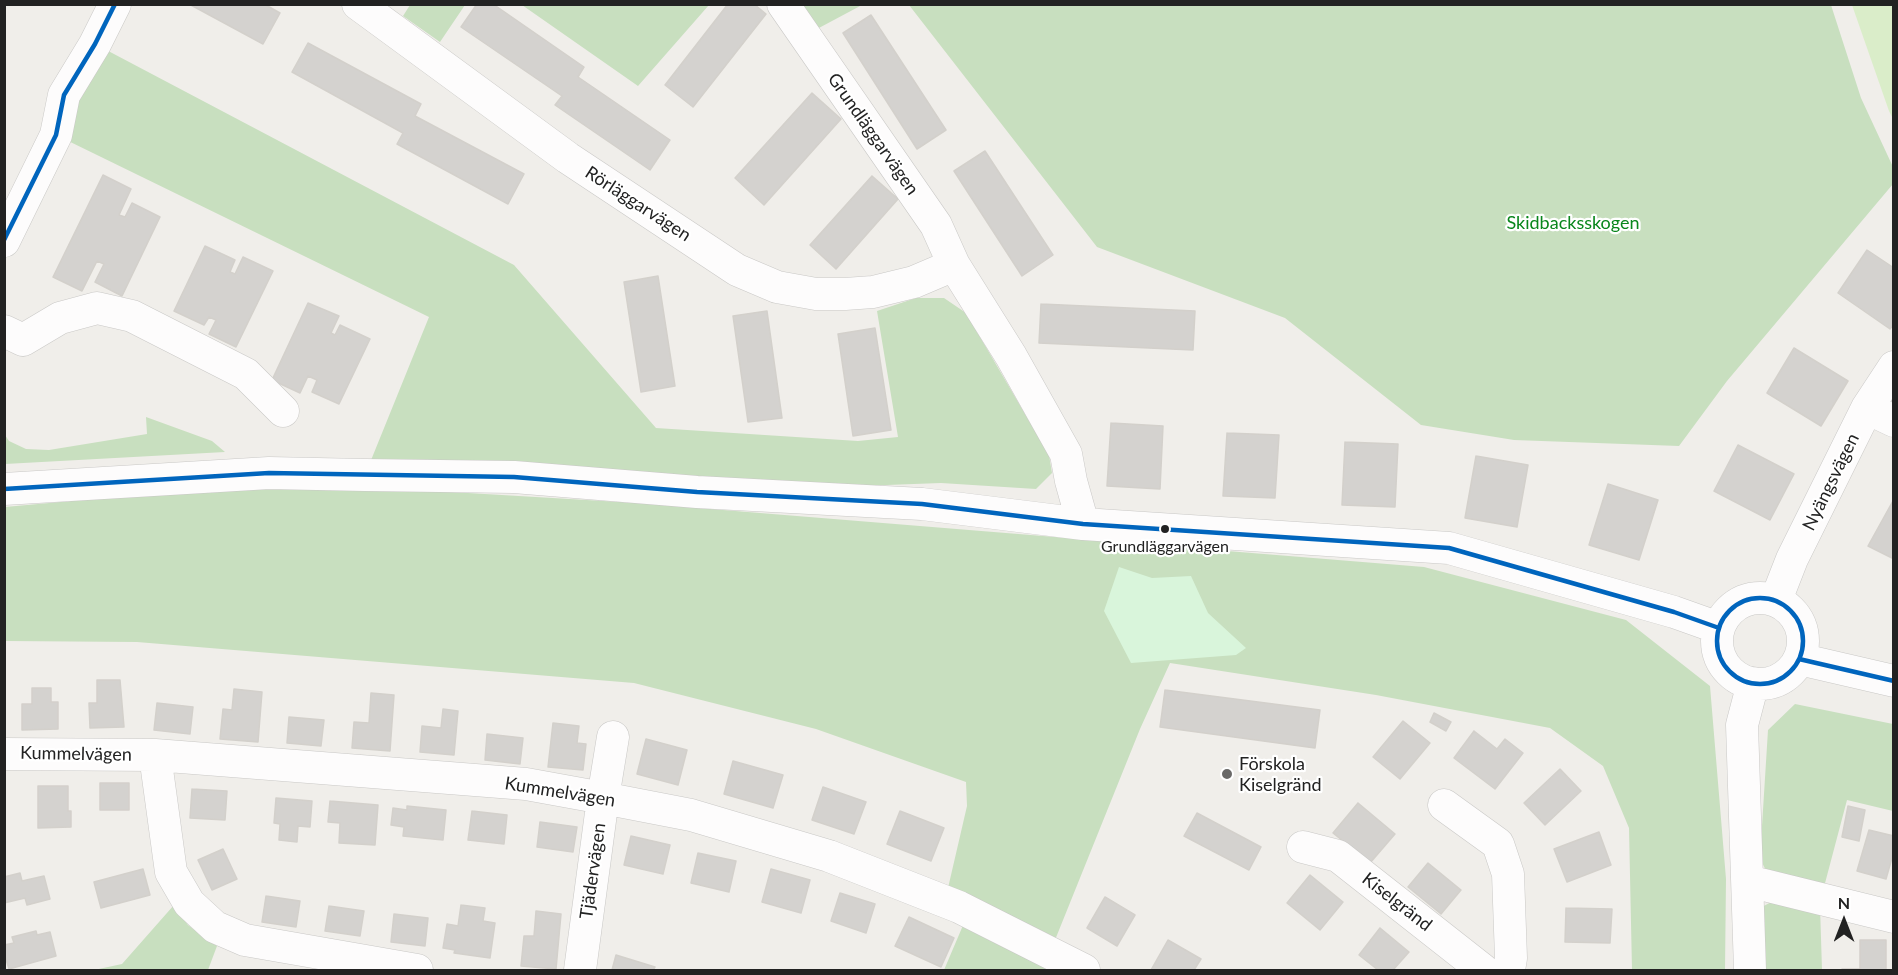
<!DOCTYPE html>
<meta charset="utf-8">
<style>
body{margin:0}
#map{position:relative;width:1898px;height:975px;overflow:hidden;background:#f0eeea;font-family:Lato,sans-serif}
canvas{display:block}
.frame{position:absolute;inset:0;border:6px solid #222;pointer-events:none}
.north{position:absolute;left:1814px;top:891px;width:60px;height:60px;-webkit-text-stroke:4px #fff;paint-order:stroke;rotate:0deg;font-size:16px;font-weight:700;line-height:24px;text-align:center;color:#222}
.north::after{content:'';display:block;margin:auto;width:21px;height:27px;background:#222;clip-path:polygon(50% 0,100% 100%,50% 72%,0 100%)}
</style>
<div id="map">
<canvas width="1898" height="975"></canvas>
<div class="frame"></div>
<div class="north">N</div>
</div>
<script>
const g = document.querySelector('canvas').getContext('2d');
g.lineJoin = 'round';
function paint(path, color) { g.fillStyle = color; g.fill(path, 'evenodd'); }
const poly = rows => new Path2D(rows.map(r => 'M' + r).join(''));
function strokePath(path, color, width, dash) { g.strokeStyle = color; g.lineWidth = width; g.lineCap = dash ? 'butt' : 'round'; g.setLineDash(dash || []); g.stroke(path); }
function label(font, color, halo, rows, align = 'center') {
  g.font = font + ' Lato,sans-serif'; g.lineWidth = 4.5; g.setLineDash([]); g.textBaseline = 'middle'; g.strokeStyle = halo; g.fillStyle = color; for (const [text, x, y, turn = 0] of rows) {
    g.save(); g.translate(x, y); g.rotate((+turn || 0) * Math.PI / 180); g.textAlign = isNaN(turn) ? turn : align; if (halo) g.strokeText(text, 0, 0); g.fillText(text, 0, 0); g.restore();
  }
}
const grass = poly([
 [1852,5,1893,5,1893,119,1889,111]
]);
const forest = poly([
 [410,5,410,4,465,5,440,42,403,16],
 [522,5,709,5,638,86],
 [801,5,862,5,817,29],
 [909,5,1831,5,1861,98,1893,167,1893,184,1727,381,1679,446,1514,440,1421,425,1285,318,1097,247],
 [95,44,514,265,656,428,858,441,898,437,877,311,916,298,944,298,966,313,1049,455,1052,473,1036,489,941,483,697,492,365,475,429,317,56,135],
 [146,417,212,441,225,452,5,464,5,435,9,441,26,449,49,450,147,434],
 [282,482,637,503,1424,567,1626,620,1710,686,1726,879,1725,970,1632,970,1629,828,1603,766,1550,728,1376,695,1170,663,1140,729,1055,940,948,888,967,806,966,782,816,729,634,683,137,642,5,641,5,507],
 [1795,704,1893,724,1893,811,1847,800,1824,887,1767,873,1760,858,1768,730],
 [1775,900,1820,906,1822,970,1762,970,1760,908],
 [174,905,188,925,217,946,208,970,94,970,122,964],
 [964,923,1046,966,1044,970,944,970]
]);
const park = poly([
 [1119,567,1152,578,1191,576,1208,613,1246,648,1236,655,1131,663,1104,611]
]);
const building = poly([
 [189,4,264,4,280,13,263,44,189,4],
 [477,4,493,4,584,67,578,77,670,140,650,170,555,105,562,96,461,27,477,4],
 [728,4,754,4,766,14,693,107,665,85,728,4],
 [871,15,946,130,917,149,843,33,871,15],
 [308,43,421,104,415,116,524,174,508,204,397,144,403,133,292,72,308,43],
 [812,93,841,119,764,205,735,178,812,93],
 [985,151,1053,255,1022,276,954,171,985,151],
 [103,175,131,189,119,215,125,217,132,203,160,217,122,296,95,282,104,264,97,261,82,291,53,277,103,175],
 [872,176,898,199,836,269,810,245,872,176],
 [205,246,235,260,230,272,235,274,243,257,273,271,236,347,209,334,216,320,209,317,204,325,174,311,205,246],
 [1867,250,1894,268,1894,324,1890,329,1838,293,1867,250],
 [658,276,675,386,641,392,624,282,658,276],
 [308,303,339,316,331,333,335,335,340,325,370,339,339,404,312,392,317,380,308,376,300,393,272,380,308,303],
 [1041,304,1195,311,1193,350,1039,343,1041,304],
 [767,311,782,418,748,422,733,316,767,311],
 [875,328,891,430,853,436,838,334,875,328],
 [1794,348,1848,381,1821,426,1767,393,1794,348],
 [1111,423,1163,426,1160,489,1107,486,1111,423],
 [1227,433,1279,435,1275,498,1223,496,1227,433],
 [1345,442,1398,444,1395,507,1342,505,1345,442],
 [1738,445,1794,474,1770,520,1714,491,1738,445],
 [1476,456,1528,465,1517,527,1465,518,1476,456],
 [1608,484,1658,500,1639,560,1589,545,1608,484],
 [1894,499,1894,559,1868,546,1894,499],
 [97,680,120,680,124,727,90,728,89,703,97,703,97,680],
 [32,688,51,688,51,702,58,702,58,729,22,730,22,704,32,704,32,688],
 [234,689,262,692,258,742,220,739,223,709,232,710,234,689],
 [1165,690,1320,710,1315,748,1160,727,1165,690],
 [371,693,394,695,390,751,352,748,354,722,369,723,371,693],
 [157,703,193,707,190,734,154,730,157,703],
 [443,709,458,711,454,755,420,752,422,726,441,728,443,709],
 [1434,713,1451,722,1446,731,1430,722,1434,713],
 [289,717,324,720,321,746,287,743,289,717],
 [1403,721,1430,743,1400,779,1373,757,1403,721],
 [553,723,579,726,577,743,586,744,583,770,548,767,553,723],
 [1474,731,1497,749,1505,739,1523,753,1495,789,1454,758,1474,731],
 [487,734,523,738,520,764,485,760,487,734],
 [646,739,687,750,678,785,637,774,646,739],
 [733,761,783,775,773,808,724,794,733,761],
 [1560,769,1581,791,1545,825,1524,803,1560,769],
 [100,783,129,783,129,810,100,810,100,783],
 [38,786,68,786,68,811,71,811,71,827,38,828,38,786],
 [823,787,866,802,854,834,812,820,823,787],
 [192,789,227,791,225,820,190,818,192,789],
 [276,798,312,801,310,827,298,826,297,842,279,840,280,824,274,823,276,798],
 [330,801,378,805,375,845,339,843,340,823,328,822,330,801],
 [1358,803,1395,834,1370,863,1333,833,1358,803],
 [407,806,446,810,443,840,403,836,404,827,391,825,393,808,407,810,407,806],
 [1848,806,1865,810,1859,841,1842,837,1848,806],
 [472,811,507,815,504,844,468,840,472,811],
 [900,811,944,828,931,861,887,844,900,811],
 [1197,813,1261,847,1249,870,1184,836,1197,813],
 [540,822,577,827,573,852,537,847,540,822],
 [1869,830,1894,836,1894,851,1886,879,1857,871,1869,830],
 [1599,832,1611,865,1567,882,1554,849,1599,832],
 [631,836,670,845,663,874,624,865,631,836],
 [223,849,237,879,212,890,198,860,223,849],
 [698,853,736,861,729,892,691,883,698,853],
 [1428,863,1461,890,1441,914,1408,887,1428,863],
 [143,869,150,895,101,908,94,882,143,869],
 [771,869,810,880,801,913,762,902,771,869],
 [20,873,22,881,44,876,50,899,27,905,25,898,4,903,4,877,20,873],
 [1310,875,1343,902,1320,930,1287,903,1310,875],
 [840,893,875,904,866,933,831,921,840,893],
 [266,896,300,901,296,927,262,922,266,896],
 [1105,897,1135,915,1117,946,1087,928,1105,897],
 [461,905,485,908,483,921,495,923,490,958,454,953,455,950,443,948,447,924,458,926,461,905],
 [329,906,364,911,360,936,325,931,329,906],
 [1566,908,1612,909,1610,943,1565,942,1566,908],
 [536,911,561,914,556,969,521,966,524,936,534,936,536,911],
 [394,914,428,918,425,946,391,942,394,914],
 [909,917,954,938,941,967,895,946,909,917],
 [1380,928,1409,952,1393,970,1378,970,1359,955,1380,928],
 [36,931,37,935,50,932,56,956,9,969,4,953,4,945,14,943,12,937,36,931],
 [1168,940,1201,959,1194,970,1151,970,1168,940],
 [1860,940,1886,940,1886,970,1842,970,1842,969,1860,969,1860,940],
 [616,955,655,967,653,970,612,970,616,955]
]);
const minor = poly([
 [358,4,568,158,737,270,777,287,816,294,845,294,873,292,914,282,954,265],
 [783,4,936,225,954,265,1011,356,1066,454,1071,481,1083,524],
 [4,241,56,135,64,95,95,44,115,4],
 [4,331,23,340,60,318,97,308,132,316,246,374,283,411],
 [1867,408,1894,421],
 [4,489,269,473,365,475,514,477,697,492,922,504,1083,524,1449,548,1674,612,1719,628],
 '1717 641a43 43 0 1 1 86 0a43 43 0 1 1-86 0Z',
 [1776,600,1792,559,1867,408,1894,367],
 [1799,659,1894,681],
 [4,754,155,755,526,784,603,798,691,815,829,856,959,907,1084,970],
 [155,755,171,872,189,903,215,927,245,940,417,970],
 [1444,805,1498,844,1508,874,1511,958,1509,970],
 [1303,847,1338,856,1483,970],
 [1748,881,1894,917],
 [580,970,603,798,613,737],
 [1750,970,1742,725,1753,683]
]);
const bus1 = poly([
 [4,240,56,135,64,95,95,44,115,4],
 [4,489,269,473,514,477,697,492,922,504,1083,524,1449,548,1674,612,1719,628],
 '1717 641a43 43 0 1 1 86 0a43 43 0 1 1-86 0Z',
 [1799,659,1894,681]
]);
const markers = [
 [1165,529,5,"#222"],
 [1227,774,6,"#6a6968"]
];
const busNames = [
 ["Grundläggarvägen",1165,547]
];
const streetNames = [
 ["Grundläggarvägen",873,134,55],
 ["Rörläggarvägen",638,204,33],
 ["Nyängsvägen",1831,482,-64],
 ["Kummelvägen",76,754,1],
 ["Kummelvägen",560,792,9],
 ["Tjädervägen",593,871,-82],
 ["Kiselgränd",1397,902,38]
];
const parkNames = [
 ["Skidbacksskogen",1573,223]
];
const poiNames = [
 ["Förskola",1239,764],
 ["Kiselgränd",1239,785]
];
paint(grass, '#daedc9');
paint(forest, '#c8dfbf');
paint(park, '#d9f5db');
paint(building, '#d4d2cf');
strokePath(building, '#d3d0cb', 1.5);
strokePath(minor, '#c9c8c6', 33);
strokePath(minor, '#fdfcfc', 32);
strokePath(bus1, '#0065bd', 4.5);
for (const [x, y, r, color] of markers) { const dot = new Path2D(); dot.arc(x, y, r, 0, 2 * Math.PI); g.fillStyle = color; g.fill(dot); strokePath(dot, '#fff', 2); }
label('16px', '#222', '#fff', busNames);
label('18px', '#222', '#fff', streetNames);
label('18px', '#09861c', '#fff', parkNames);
label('18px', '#222', '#fff', poiNames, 'left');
</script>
